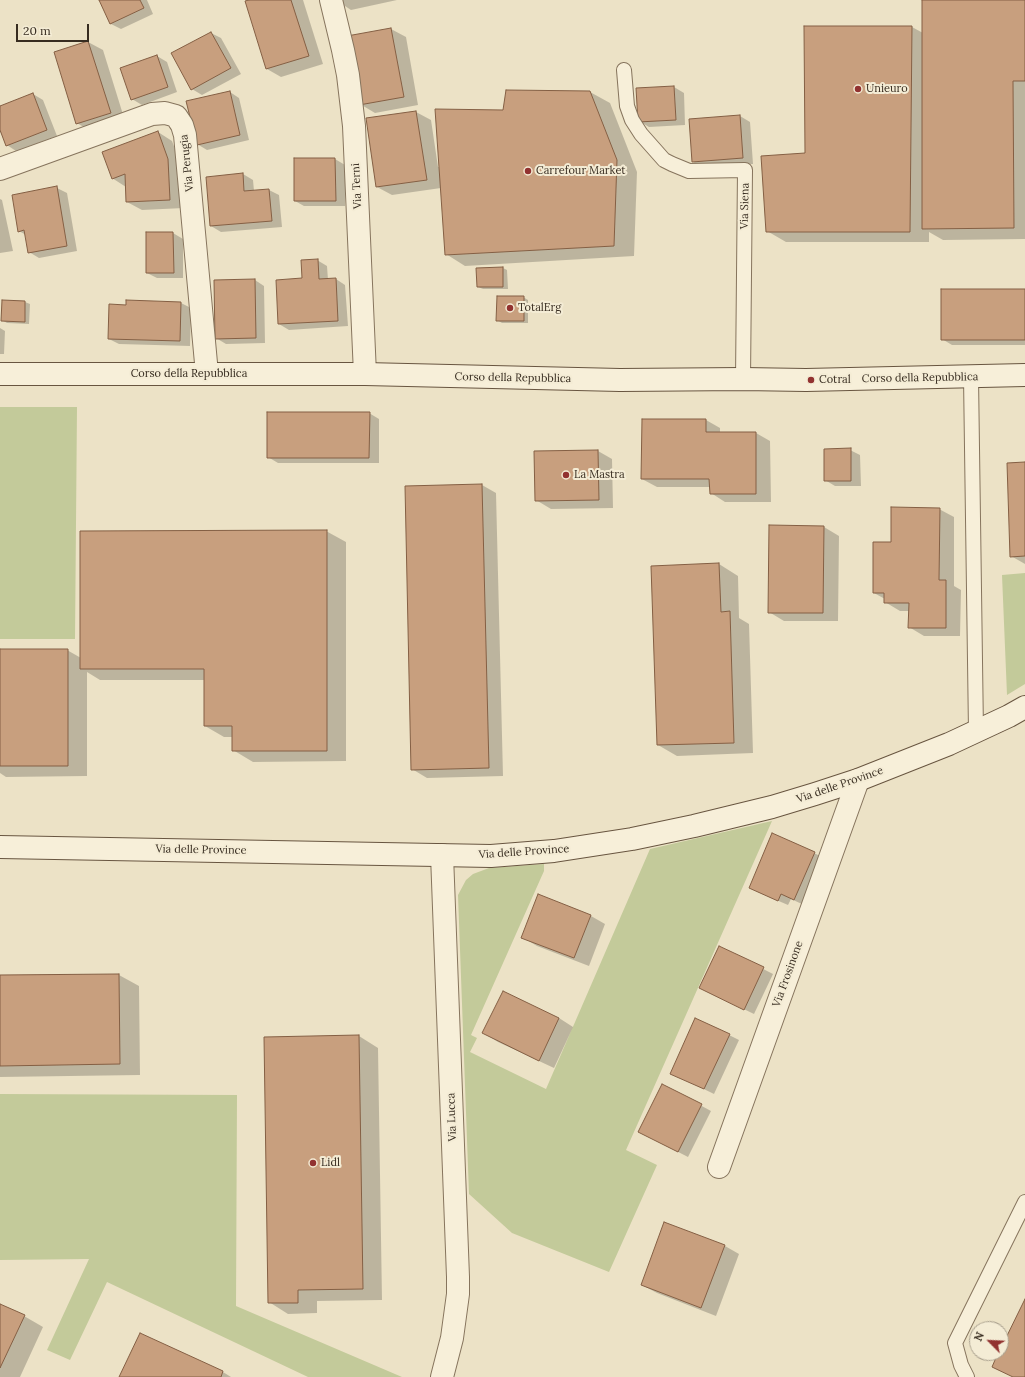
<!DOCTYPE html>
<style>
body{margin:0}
#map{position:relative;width:1025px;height:1377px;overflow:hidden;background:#ece2c6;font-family:Lora,serif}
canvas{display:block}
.north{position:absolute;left:969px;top:1321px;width:40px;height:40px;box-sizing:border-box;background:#f4ecd5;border:1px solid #a89f8d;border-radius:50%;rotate:294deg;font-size:11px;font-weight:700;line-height:16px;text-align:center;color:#372c20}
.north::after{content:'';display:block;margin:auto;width:14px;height:18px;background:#923230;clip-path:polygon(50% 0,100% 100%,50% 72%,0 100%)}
.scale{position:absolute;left:16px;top:24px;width:73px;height:18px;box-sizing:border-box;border:2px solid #372c20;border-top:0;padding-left:5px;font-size:12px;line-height:14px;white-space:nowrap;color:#372c20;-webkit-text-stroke:3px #f4ecd5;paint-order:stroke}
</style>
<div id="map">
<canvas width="1025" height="1377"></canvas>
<div class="north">N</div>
<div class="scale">20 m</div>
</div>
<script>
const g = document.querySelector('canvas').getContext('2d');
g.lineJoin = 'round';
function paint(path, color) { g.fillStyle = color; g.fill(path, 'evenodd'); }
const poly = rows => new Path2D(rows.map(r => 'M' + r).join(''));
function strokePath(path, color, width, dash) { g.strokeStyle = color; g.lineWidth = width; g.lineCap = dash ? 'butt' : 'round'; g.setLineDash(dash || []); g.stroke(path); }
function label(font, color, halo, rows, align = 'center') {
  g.font = font + ' Lora,serif'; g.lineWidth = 4; g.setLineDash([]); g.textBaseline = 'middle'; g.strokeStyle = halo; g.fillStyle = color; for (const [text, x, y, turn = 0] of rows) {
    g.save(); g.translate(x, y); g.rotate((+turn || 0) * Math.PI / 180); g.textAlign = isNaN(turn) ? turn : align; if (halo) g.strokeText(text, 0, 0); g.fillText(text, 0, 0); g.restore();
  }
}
const green = poly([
 [0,407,77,407,75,639,0,639],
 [1025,573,1025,684,1007,695,1002,575],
 [772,821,626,1150,657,1165,609,1272,512,1233,469,1194,458,895,466,880,473,874,489,868,544,864,544,871,471,1035,477,1038,470,1052,546,1089,650,849],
 [0,1094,237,1095,236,1306,402,1377,308,1377,107,1282,70,1360,47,1350,89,1259,0,1260]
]);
const shadow = poly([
 [100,0,147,0,153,14,121,29,111,24],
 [253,0,303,0,323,64,281,77,267,69],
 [336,0,397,0,351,10],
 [923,0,1025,0,1025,239,943,240,929,232,929,242,786,242,767,231,806,154,912,27,923,33],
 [391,29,406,37,418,105,375,113,360,104],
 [211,33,221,38,241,74,202,95,192,89,173,54],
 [88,42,103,50,125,121,92,132,77,123],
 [157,56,167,62,177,92,142,105,132,99],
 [674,87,684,93,685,125,649,127,639,121],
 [230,92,239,98,249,140,207,150,197,144],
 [590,92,610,103,637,172,634,256,465,266,446,254,441,188,392,195,377,187,367,119,416,112,431,120,438,167,440,167,504,111],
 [33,94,43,100,57,136,16,151,7,145,2,134,0,132,0,105,2,107],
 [740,116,750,122,753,164,702,167,693,162],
 [158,132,172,141,182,168,184,208,142,210,127,202,126,187,112,178],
 [335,159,345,165,345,206,304,206,295,201],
 [243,174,253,180,254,191,269,190,279,195,282,227,221,232,211,226,207,178],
 [57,188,67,193,77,251,39,258,29,252,26,235,19,231],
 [0,199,2,200,13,251,0,253],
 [147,233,173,233,183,239,183,278,157,278,147,273],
 [317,260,327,266,328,280,336,279,345,285,348,326,289,330,279,324,304,279],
 [503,268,507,270,508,289,483,289,478,287],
 [255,280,264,286,265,343,226,344,216,338],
 [1025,290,1025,345,952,345,942,339],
 [523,297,528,300,528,323,502,323,497,320],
 [3,301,25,302,30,304,29,324,7,323,2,320],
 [127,301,181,303,191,308,190,346,119,344,109,339,127,306],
 [0,328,5,331,4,354,0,354],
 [369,413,379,419,379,463,278,463,268,457],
 [706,420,720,428,720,433,756,433,770,441,771,502,725,502,711,493,710,487,657,487,642,479],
 [850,450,860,455,861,486,835,486,825,480],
 [598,451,612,459,613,508,551,509,536,500],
 [1025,463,1025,564,1011,556],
 [482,485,496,493,503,776,427,778,412,769],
 [939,509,954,517,954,586,961,590,960,636,924,636,909,627,910,611,900,611,885,602,885,599,874,593,892,543],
 [770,526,824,527,839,536,838,621,784,621,769,612],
 [326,531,346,542,346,761,253,762,233,750,233,737,224,737,205,726,205,680,100,680,87,672,87,776,6,777,0,773,0,650,67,650,81,658],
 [719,564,738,576,739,618,749,624,753,753,677,756,658,745],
 [814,853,824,858,804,905,791,899,788,905,760,893,750,888],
 [591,916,605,924,589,966,537,946,522,937],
 [720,947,773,974,754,1014,700,988],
 [119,975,139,986,140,1075,0,1077,0,977],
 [559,1018,573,1027,554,1068,498,1042,484,1033],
 [729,1035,739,1040,714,1094,671,1073],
 [359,1036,378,1048,382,1300,317,1301,317,1313,288,1314,269,1302],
 [663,1085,711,1111,688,1157,649,1137],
 [665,1223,725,1246,739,1254,716,1316,657,1293,642,1285],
 [0,1305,24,1316,43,1327,20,1377,0,1377],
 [140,1334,223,1372,231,1377,120,1377]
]);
const building = poly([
 [99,0,140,0,144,8,110,24,99,0],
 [249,0,291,0,309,56,266,69,245,1,249,0],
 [922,0,1025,0,1025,81,1013,81,1014,228,922,229,922,0],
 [804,26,912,26,910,232,766,232,761,156,805,153,804,26],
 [391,28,404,97,359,105,347,36,391,28],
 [211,32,231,68,191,90,171,53,211,32],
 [88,41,111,113,76,124,54,52,88,41],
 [157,55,168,87,131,100,120,68,157,55],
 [674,86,676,120,638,122,636,88,674,86],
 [506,90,590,91,617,160,614,246,445,255,435,109,503,110,506,90],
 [230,91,240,135,197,145,186,101,230,91],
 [33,93,47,130,6,146,0,130,0,106,33,93],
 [416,111,427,180,376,187,366,118,416,111],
 [740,115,743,158,692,162,689,119,740,115],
 [158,131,168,159,170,200,126,202,125,174,112,179,102,152,158,131],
 [294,158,335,158,336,201,294,201,294,158],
 [243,173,244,191,269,189,272,221,210,226,206,177,243,173],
 [57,186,67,246,28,253,24,230,18,232,12,195,57,186],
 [146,232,173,232,174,273,146,273,146,232],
 [318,259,319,279,336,278,338,321,278,324,276,280,302,278,301,260,318,259],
 [503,267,503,287,477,287,476,268,503,267],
 [255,279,256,338,215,339,214,280,255,279],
 [941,289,1025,289,1025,340,941,340,941,289],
 [497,296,524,296,524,321,496,321,497,296],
 [2,300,25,301,25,322,1,321,2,300],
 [126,300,181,302,180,341,108,339,109,304,126,305,126,300],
 [267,412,370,412,369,458,267,458,267,412],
 [642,419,706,419,706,432,756,432,756,494,710,494,709,479,641,479,642,419],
 [851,448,851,481,824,481,824,449,851,448],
 [598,450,599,500,535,501,534,451,598,450],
 [1025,462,1025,556,1010,557,1007,463,1025,462],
 [482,484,489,768,411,770,405,486,482,484],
 [891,507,940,508,939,580,946,580,946,628,908,628,909,603,884,603,884,593,873,593,873,542,891,542,891,507],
 [769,525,824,526,823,613,768,613,769,525],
 [327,530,327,751,232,751,232,726,204,726,204,669,80,669,80,531,327,530],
 [719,563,721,612,730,611,734,743,657,745,651,566,719,563],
 [0,649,68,649,68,766,0,766,0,649],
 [772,833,815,852,794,900,781,894,778,901,749,888,772,833],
 [538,894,591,915,574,958,521,938,538,894],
 [719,946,764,967,744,1010,699,988,719,946],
 [119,974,120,1064,0,1066,0,975,119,974],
 [503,991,559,1018,539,1061,482,1033,503,991],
 [695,1018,730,1034,704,1089,670,1074,695,1018],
 [359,1035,363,1289,298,1290,298,1303,268,1303,264,1037,359,1035],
 [662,1084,702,1104,678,1152,638,1132,662,1084],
 [664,1222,725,1245,701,1308,641,1285,664,1222],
 [1025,1299,1025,1377,1013,1377,992,1367,998,1353,1001,1353,1001,1348,1025,1299],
 [0,1304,25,1315,0,1368,0,1304],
 [140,1333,223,1371,221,1377,119,1377,140,1333]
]);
const lane = poly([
 [624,70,627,106,632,120,641,134,664,160,672,164,689,171,745,170,743,379],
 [971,377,976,732],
 [967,1377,961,1365,955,1343,1025,1202]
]);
const street = poly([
 [331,0,343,50,348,75,354,126,365,374],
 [0,169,152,114,165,113,176,116,182,125,185,135,207,374],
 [719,1167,858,780],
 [442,1377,452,1338,458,1294,458,1277,442,855]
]);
const secondary = poly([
 [0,374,365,374,620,380,743,379,806,380,1025,375],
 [0,847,491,856,554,851,632,839,694,826,772,807,815,794,858,780,949,744,1009,716,1025,707]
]);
const markers = [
 [858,89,4,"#923230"],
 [528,171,4,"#923230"],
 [510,308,4,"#923230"],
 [811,380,4,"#923230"],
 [566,475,4,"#923230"],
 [313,1163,4,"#923230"]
];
const poiNames = [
 ["Unieuro",866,89],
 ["Carrefour Market",536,171],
 ["TotalErg",518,308],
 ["Cotral",819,380],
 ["La Mastra",574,475],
 ["Lidl",321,1163]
];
const streetNames = [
 ["Via Perugia",187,163,-96],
 ["Via Terni",357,186,-93],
 ["Via Siena",745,206,-89],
 ["Corso della Repubblica",189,374],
 ["Corso della Repubblica",513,378,1],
 ["Corso della Repubblica",920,378,-1],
 ["Via delle Province",840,785,-19],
 ["Via delle Province",201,850,1],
 ["Via delle Province",524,852,-4],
 ["Via Frosinone",788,974,-70],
 ["Via Lucca",452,1117,-92]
];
paint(green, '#c3ca9a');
paint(shadow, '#0003');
paint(building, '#c89f7e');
strokePath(building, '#845f44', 1);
strokePath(lane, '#86745d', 16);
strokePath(street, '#86745d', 24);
strokePath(secondary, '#685540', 24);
strokePath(lane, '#f7efd9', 14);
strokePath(street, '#f7efd9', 22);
strokePath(secondary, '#f7efd9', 22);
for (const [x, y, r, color] of markers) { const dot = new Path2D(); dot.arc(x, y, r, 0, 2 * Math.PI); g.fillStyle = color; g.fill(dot); strokePath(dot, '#f4ecd5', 1.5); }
label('11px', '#372c20', '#f4ecd5', poiNames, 'left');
label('11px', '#372c20', '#f4ecd5', streetNames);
</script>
